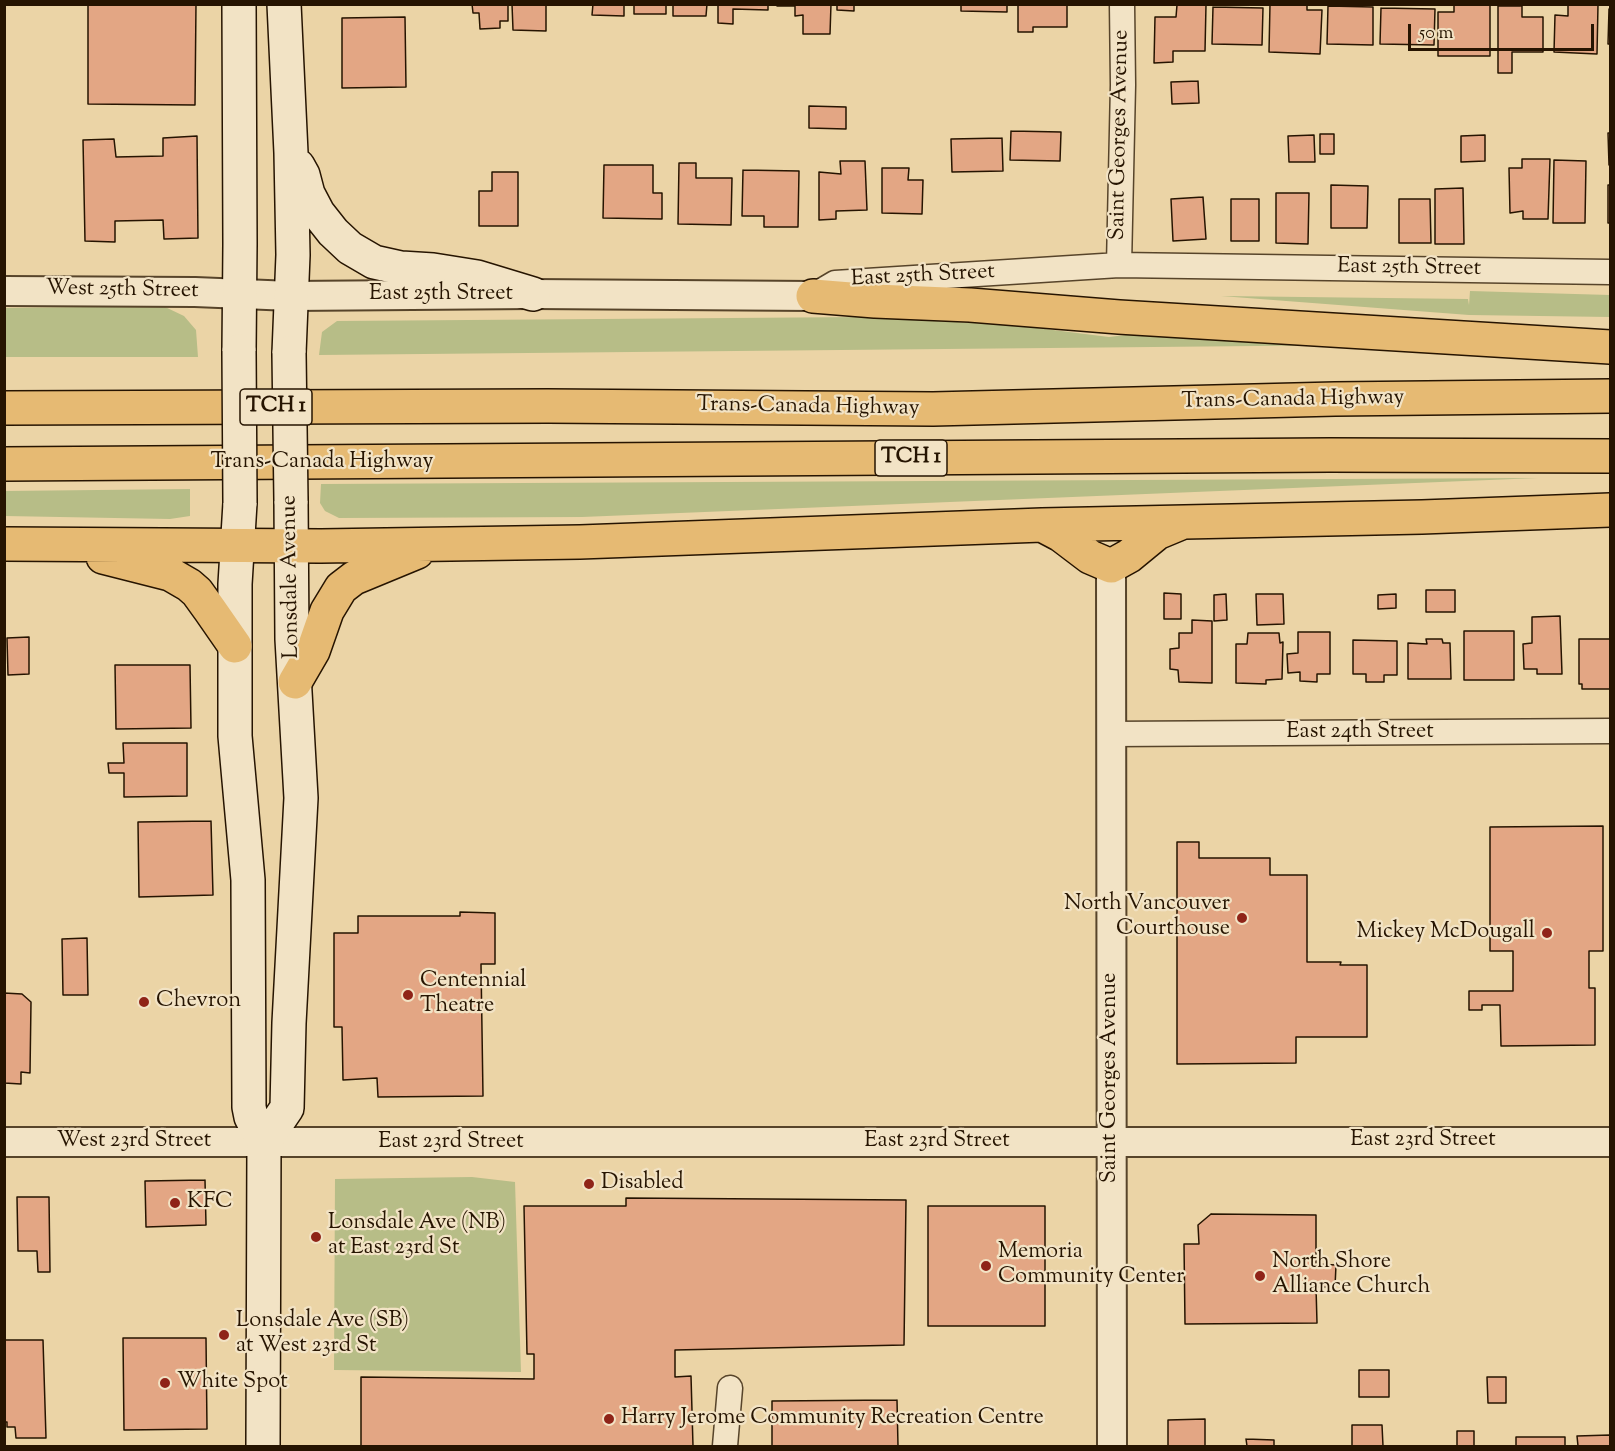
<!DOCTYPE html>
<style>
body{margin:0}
#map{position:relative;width:1615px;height:1451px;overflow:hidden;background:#ebd4a6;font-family:"Sorts Mill Goudy",serif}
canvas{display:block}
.frame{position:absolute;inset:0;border:6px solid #261401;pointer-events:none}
.scale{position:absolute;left:1408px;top:24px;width:186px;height:27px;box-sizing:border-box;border:3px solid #261401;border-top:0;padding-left:8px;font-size:18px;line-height:21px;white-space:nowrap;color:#261401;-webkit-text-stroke:4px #f2e3c5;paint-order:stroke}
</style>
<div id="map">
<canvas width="1615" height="1451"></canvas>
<div class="frame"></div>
<div class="scale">50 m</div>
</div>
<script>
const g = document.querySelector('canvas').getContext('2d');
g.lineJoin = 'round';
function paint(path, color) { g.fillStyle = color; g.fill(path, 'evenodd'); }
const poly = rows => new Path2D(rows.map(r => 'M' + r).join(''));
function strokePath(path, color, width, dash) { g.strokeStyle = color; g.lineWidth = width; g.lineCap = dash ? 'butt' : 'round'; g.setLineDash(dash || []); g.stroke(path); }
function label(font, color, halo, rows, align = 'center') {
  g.font = font + ' "Sorts Mill Goudy",serif'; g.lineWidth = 4.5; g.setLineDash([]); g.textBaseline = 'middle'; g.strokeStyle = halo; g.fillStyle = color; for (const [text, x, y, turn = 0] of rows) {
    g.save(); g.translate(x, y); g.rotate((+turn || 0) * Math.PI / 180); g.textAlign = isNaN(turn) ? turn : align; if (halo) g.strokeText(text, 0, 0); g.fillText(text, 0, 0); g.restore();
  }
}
const green = poly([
 [1470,291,1610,295,1610,317,1469,315,1221,296,1468,299,1469,305],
 [163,306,184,316,196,330,198,357,5,357,5,308],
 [862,317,1013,325,1109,337,1190,327,1466,344,319,355,322,332,337,321],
 [1538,478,582,517,339,518,325,511,320,503,321,484],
 [190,489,190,516,170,519,5,516,5,491],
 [472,1177,515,1182,521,1372,334,1370,335,1179]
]);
const building = poly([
 [88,4,196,4,195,105,88,104,88,4],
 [472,4,508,4,508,21,500,21,500,28,480,29,479,13,473,13,472,4],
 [512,4,546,4,546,31,513,30,512,4],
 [593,4,624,4,624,16,592,15,593,4],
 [634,4,666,4,666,14,634,14,634,4],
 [673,4,707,4,706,16,673,16,673,4],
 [718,4,768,4,768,10,733,9,733,24,718,23,718,4],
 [777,4,831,4,830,34,803,34,803,15,795,16,795,6,777,6,777,4],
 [837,4,854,4,854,11,837,10,837,4],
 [961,4,1007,4,1007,12,961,11,961,4],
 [1018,4,1067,4,1067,27,1033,27,1033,32,1018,32,1018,4],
 [1270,4,1307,4,1307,10,1322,10,1320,54,1269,52,1270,4],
 [1454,4,1490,4,1490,56,1438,56,1438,12,1454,12,1454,4],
 [1568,4,1598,5,1597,54,1554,52,1555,15,1568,16,1568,4],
 [1177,5,1206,5,1205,51,1173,51,1173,62,1154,63,1155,17,1176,17,1177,5],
 [1328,6,1373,7,1373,45,1327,44,1328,6],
 [1498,6,1522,6,1522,17,1543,17,1543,52,1512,52,1512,73,1498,73,1498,6],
 [1213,7,1263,8,1262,45,1212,44,1213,7],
 [1381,8,1435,9,1434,45,1380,44,1381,8],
 [1609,9,1610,9,1610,44,1608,44,1609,9],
 [405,17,406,87,342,88,342,18,405,17],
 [1198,81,1199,103,1172,104,1171,82,1198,81],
 [809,106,846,107,846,129,809,128,809,106],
 [1011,131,1061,132,1060,161,1010,160,1011,131],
 [1608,133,1610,133,1610,165,1609,165,1608,133],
 [1320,134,1334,134,1334,154,1320,154,1320,134],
 [1314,135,1315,162,1289,162,1288,136,1314,135],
 [1485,135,1485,161,1461,162,1461,136,1485,135],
 [197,136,198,238,164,239,163,220,115,221,115,242,85,241,83,140,114,139,116,157,163,156,163,138,197,136],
 [1002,138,1003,171,952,172,951,139,1002,138],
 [1522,159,1550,159,1548,219,1523,219,1523,211,1510,213,1509,168,1522,168,1522,159],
 [1554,160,1586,161,1585,223,1553,223,1554,160],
 [840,161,865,161,867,210,836,211,836,219,819,220,819,172,841,174,840,161],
 [679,163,696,163,696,178,732,178,731,225,678,224,679,163],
 [604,165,653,165,653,193,662,193,662,219,603,218,604,165],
 [882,168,909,168,908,180,923,180,922,214,882,213,882,168],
 [743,170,799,171,798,227,764,227,764,216,742,216,743,170],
 [492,172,518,172,518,226,479,226,479,191,492,191,492,172],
 [1331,185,1368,186,1367,228,1331,228,1331,185],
 [1608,185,1610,185,1610,223,1608,223,1608,185],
 [1463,188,1464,244,1435,244,1435,189,1463,188],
 [1276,193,1309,193,1308,244,1276,243,1276,193],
 [1203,197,1206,239,1173,241,1171,199,1203,197],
 [1231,199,1259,199,1259,241,1231,241,1231,199],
 [1399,199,1430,199,1431,243,1399,243,1399,199],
 [1426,590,1455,590,1455,612,1426,612,1426,590],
 [1164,593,1181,594,1181,619,1164,619,1164,593],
 [1226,594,1227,620,1214,621,1214,595,1226,594],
 [1256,594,1283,594,1284,624,1257,625,1256,594],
 [1396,594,1396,608,1378,609,1378,595,1396,594],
 [1560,616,1562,674,1537,674,1537,669,1524,669,1523,644,1532,643,1532,617,1560,616],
 [1192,620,1212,621,1212,683,1179,682,1178,670,1170,669,1170,649,1179,648,1179,633,1192,633,1192,620],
 [1464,631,1514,631,1514,680,1464,680,1464,631],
 [1298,632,1330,632,1330,674,1317,674,1317,682,1300,681,1300,672,1288,673,1287,654,1298,653,1298,632],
 [1248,633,1279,633,1280,643,1283,642,1282,679,1266,680,1266,684,1236,683,1236,644,1247,644,1248,633],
 [29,637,29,674,8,675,7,638,29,637],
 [1426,639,1442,639,1443,643,1450,643,1451,679,1408,679,1408,643,1427,644,1426,639],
 [1579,639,1610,639,1610,689,1582,689,1582,684,1579,684,1579,639],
 [1353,640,1397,641,1397,675,1384,675,1384,682,1366,682,1366,674,1353,674,1353,640],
 [115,665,190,665,191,728,116,729,115,665],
 [123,743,187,743,187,796,124,797,124,773,109,773,108,763,124,763,123,743],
 [211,821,213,895,139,897,138,822,211,821],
 [1603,826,1603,951,1589,951,1589,988,1595,988,1595,1045,1501,1046,1500,1005,1482,1005,1482,1010,1469,1010,1469,991,1513,991,1513,951,1490,951,1490,827,1603,826],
 [1177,842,1199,842,1199,858,1270,858,1270,875,1307,875,1307,962,1341,962,1340,965,1367,965,1367,1037,1296,1037,1296,1063,1177,1064,1177,842],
 [460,912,495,913,495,964,481,964,483,1096,378,1097,377,1078,343,1080,342,1027,334,1027,334,933,358,933,358,916,460,916,460,912],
 [87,938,88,995,63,995,62,939,87,938],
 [4,993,22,994,31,1002,30,1073,21,1072,21,1084,4,1083,4,993],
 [205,1180,206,1225,146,1227,145,1181,205,1180],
 [17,1197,49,1197,50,1272,38,1272,37,1251,18,1251,17,1197],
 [626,1198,906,1200,904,1345,675,1350,675,1377,691,1376,693,1446,361,1446,361,1377,534,1379,534,1354,527,1354,524,1206,626,1206,626,1198],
 [928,1206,1045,1206,1045,1326,928,1326,928,1206],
 [1211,1214,1316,1215,1316,1264,1336,1265,1335,1287,1316,1287,1317,1323,1185,1324,1184,1244,1199,1244,1198,1225,1211,1214],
 [123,1338,206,1338,207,1429,124,1430,123,1338],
 [4,1340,43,1340,46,1438,16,1438,15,1427,7,1427,7,1422,4,1422,4,1340],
 [1359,1370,1389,1370,1389,1397,1359,1397,1359,1370],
 [1487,1377,1506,1377,1506,1403,1488,1403,1487,1377],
 [897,1400,898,1446,772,1446,772,1401,897,1400],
 [1205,1419,1205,1446,1168,1446,1168,1420,1205,1419],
 [1352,1425,1382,1425,1383,1446,1352,1446,1352,1425],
 [1457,1431,1474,1431,1474,1446,1457,1446,1457,1431],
 [1610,1435,1610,1446,1578,1446,1577,1436,1610,1435],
 [1516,1437,1565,1437,1565,1446,1516,1446,1516,1437],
 [1246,1439,1274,1440,1274,1446,1233,1446,1247,1446,1246,1439]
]);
const minor = poly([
 [1119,265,1123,85,1122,4],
 [818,293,835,283,1119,265,1610,272],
 [1110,734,1610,731],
 [725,1446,730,1388]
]);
const tertiary = poly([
 [4,291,195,292,291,296,533,294,813,296],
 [1111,566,1112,1446],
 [4,1142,1610,1142]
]);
const secondary = poly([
 [239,4,240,244,239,351],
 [284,4,291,153,293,255,289,353],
 [298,166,303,175,308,194,318,213,333,232,350,248,374,262,401,268,433,270,477,277,533,294],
 [240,503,235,584,235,736,248,880,249,1107,251,1117,264,1142,263,1446],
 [264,1142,287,1108,289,1023,301,798,292,639,291,501]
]);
const motorway = poly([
 [813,296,875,301,970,305,1119,317,1610,347],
 [4,408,548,406,933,409,1335,399,1610,396],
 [4,464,1330,455,1610,456],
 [1042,525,1061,535,1090,557,1111,566,1129,556,1157,533,1181,523],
 [4,544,321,546,580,542,1042,525,1422,517,1610,510],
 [103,557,170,574,189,585,197,592,210,610,235,646],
 [295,682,313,651,327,611,341,588,354,578,417,552]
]);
const secondaryBridge = poly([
 [239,351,240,503],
 [289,353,291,501]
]);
const markers = [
 [1242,918,6,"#8f2418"],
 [1547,933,6,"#8f2418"],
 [408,995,6,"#8f2418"],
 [144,1002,6,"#8f2418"],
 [589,1184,6,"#8f2418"],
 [175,1203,6,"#8f2418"],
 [316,1237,6,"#8f2418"],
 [986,1266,6,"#8f2418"],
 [1260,1276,6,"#8f2418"],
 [224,1335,6,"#8f2418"],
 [165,1383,6,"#8f2418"],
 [609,1419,6,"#8f2418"]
];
const shields = [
 [276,407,72],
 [911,458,72]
];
const shieldNames = [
 ["TCH 1",276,407],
 ["TCH 1",911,458]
];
const streetNames = [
 ["Saint Georges Avenue",1121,135,-89],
 ["East 25th Street",1409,269,1],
 ["East 25th Street",923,277,-3],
 ["West 25th Street",122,291,1],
 ["East 25th Street",441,295],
 ["Trans-Canada Highway",1293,401,-1],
 ["Trans-Canada Highway",808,408,1],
 ["Trans-Canada Highway",322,463],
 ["Lonsdale Avenue",292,577,-91],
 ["East 24th Street",1360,733],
 ["Saint Georges Avenue",1111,1078,-90],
 ["East 23rd Street",1423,1141],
 ["West 23rd Street",134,1142],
 ["East 23rd Street",937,1142],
 ["East 23rd Street",451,1143]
];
const poiNames = [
 ["North Vancouver",1230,905,"right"],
 ["Courthouse",1230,930,"right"],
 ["Mickey McDougall",1535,933,"right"],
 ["Centennial",420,982],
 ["Theatre",420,1007],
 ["Chevron",156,1002],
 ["Disabled",601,1184],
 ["KFC",187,1203],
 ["Lonsdale Ave (NB)",328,1224],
 ["at East 23rd St",328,1249],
 ["Memoria",998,1253],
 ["Community Center",998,1278],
 ["North Shore",1272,1263],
 ["Alliance Church",1272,1288],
 ["Lonsdale Ave (SB)",236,1322],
 ["at West 23rd St",236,1347],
 ["White Spot",177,1383],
 ["Harry Jerome Community Recreation Centre",621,1419]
];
paint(green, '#b7bd87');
paint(building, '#e3a684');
strokePath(building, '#261401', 1.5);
strokePath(minor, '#57442a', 27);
strokePath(tertiary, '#57442a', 32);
strokePath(secondary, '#261401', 36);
strokePath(motorway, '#261401', 36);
strokePath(minor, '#f2e3c5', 24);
strokePath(tertiary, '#f2e3c5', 28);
strokePath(secondary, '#f2e3c5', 33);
strokePath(motorway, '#e6ba73', 33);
strokePath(secondaryBridge, '#261401', 36, []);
strokePath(secondaryBridge, '#f2e3c5', 33);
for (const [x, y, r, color] of markers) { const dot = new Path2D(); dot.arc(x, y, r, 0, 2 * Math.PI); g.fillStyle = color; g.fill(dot); strokePath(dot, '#f2e3c5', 2); }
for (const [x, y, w] of shields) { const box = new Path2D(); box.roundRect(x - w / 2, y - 18, w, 36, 4.5); g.fillStyle = '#f2e3c5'; g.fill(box); strokePath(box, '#261401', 1.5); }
label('bold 21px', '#261401', null, shieldNames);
label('22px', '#261401', '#f2e3c5', streetNames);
label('22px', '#261401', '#f2e3c5', poiNames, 'left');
</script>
